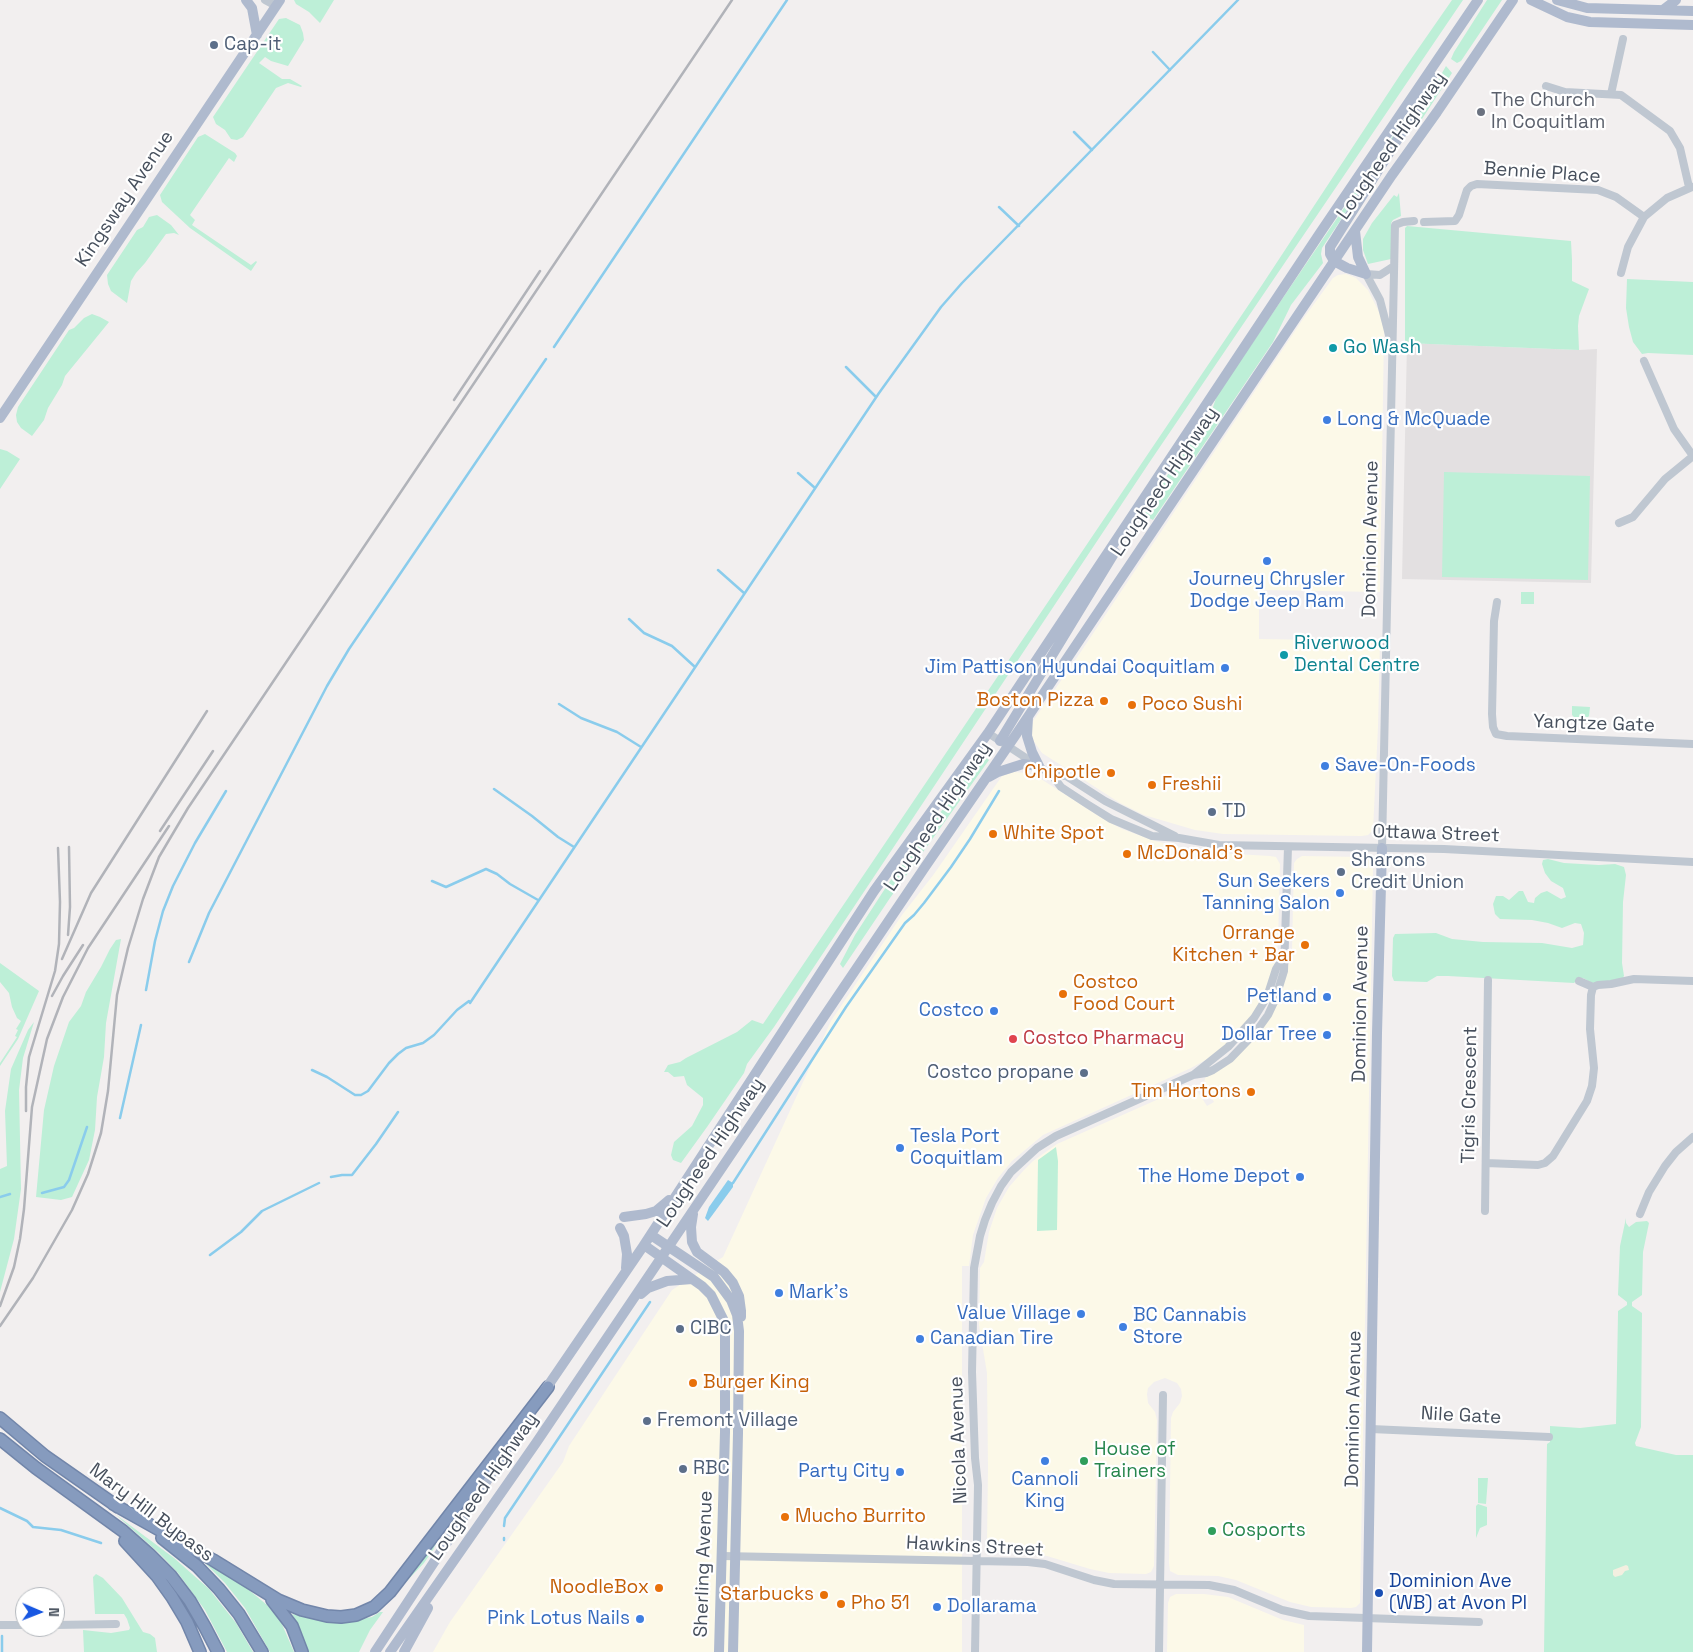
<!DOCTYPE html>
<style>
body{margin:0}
#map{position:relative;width:1693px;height:1652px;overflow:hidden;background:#f2efef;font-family:"Space Grotesk",sans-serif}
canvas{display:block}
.north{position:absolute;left:15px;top:1587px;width:50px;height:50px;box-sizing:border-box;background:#fff;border:1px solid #b5b9be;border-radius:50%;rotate:91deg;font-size:14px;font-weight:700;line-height:20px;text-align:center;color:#47505d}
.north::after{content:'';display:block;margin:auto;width:18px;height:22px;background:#1857e2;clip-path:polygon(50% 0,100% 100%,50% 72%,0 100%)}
</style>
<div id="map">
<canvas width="1693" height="1652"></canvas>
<div class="north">N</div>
</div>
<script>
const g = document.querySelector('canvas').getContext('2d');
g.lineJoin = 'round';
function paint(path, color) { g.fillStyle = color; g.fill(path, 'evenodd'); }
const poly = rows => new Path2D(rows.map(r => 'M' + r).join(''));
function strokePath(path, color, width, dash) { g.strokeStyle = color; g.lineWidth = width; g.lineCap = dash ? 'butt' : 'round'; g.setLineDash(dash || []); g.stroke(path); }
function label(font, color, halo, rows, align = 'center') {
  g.font = font + ' "Space Grotesk",sans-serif'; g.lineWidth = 4.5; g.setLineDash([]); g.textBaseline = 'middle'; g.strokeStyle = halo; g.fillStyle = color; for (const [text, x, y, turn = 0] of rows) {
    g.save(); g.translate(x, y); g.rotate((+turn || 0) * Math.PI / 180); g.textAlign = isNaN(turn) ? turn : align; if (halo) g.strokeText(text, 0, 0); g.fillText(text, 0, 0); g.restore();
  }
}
const commercial = poly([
 [1346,274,1356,278,1368,290,1380,314,1384,331,1380,592,1259,590,1259,639,1380,641,1378,727,1373,830,1368,835,1362,836,1223,834,1195,830,1144,815,1120,803,1042,753,1033,740,1031,730,1033,721,1076,659,1303,319,1333,278,1338,275],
 [1014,772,1026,773,1041,779,1100,817,1122,829,1155,841,1201,852,1270,856,1276,857,1280,864,1278,944,1274,969,1267,990,1252,1016,1227,1045,1211,1057,1191,1068,1043,1135,1012,1161,998,1178,986,1198,973,1235,969,1266,962,1266,962,1652,433,1652,450,1622,563,1462,569,1446,672,1290,723,1257,831,1021,902,915,934,874,1002,776],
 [1302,856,1363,857,1370,861,1373,868,1360,1603,1356,1607,1351,1608,1311,1607,1290,1602,1236,1580,1218,1576,1178,1575,1170,1571,1169,1563,1171,1418,1173,1412,1180,1403,1182,1396,1181,1389,1177,1383,1165,1378,1154,1382,1148,1388,1147,1394,1148,1403,1155,1412,1157,1420,1154,1566,1151,1572,1146,1574,1109,1573,1090,1569,1047,1556,1029,1553,991,1551,987,1546,988,1468,987,1373,979,1325,980,1268,984,1262,989,1232,997,1208,1009,1187,1024,1170,1033,1161,1057,1144,1188,1086,1196,1089,1207,1106,1214,1102,1204,1085,1205,1078,1233,1059,1281,993,1292,951,1294,863,1297,859],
 [1176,1594,1204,1594,1228,1597,1283,1620,1304,1625,1304,1652,1167,1652,1168,1603,1170,1597]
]);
const education = poly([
 [1407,343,1579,350,1597,349,1591,583,1402,579]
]);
const green = poly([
 [294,0,334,0,320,23,309,12,296,4],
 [1452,0,1463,0,1149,463,774,1027,747,1064,744,1073,707,1127,681,1163,673,1160,671,1155,674,1142,692,1126,703,1105,703,1098,687,1085,684,1076,674,1077,668,1072,664,1072,668,1065,680,1062,686,1058,737,1032,752,1020,763,1024,1262,285,1402,72],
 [1487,0,1502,0,1461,61,1457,63,1451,59,1454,52],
 [286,18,300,25,303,33,304,40,288,66,271,61,265,57,259,63,282,79,290,79,302,86,301,87,288,83,276,88,243,137,237,140,231,139,225,130,216,124,213,117,279,19],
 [1446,66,1452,73,1420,122,1417,120,1417,117],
 [1405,118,1396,137,1322,248,1321,254,1323,263,1291,305,1273,342,1153,520,1144,515,1174,464,1210,416,1217,395],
 [205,134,235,153,237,156,234,162,229,158,190,215,195,220,192,225,251,265,256,261,257,262,251,271,190,228,162,202,160,195,198,137],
 [1399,193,1401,216,1393,220,1391,223,1391,259,1368,264,1363,250,1363,239,1372,223,1394,195,1397,197],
 [157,215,171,225,179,235,174,233,166,234,145,263,136,273,131,281,127,303,111,291,108,284,107,275,137,230,143,227,149,217],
 [1407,226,1571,241,1572,260,1572,281,1589,289,1579,316,1578,326,1579,350,1405,343,1405,228],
 [1627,279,1693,282,1693,355,1648,353,1642,354,1633,342,1629,327,1626,308],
 [92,314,100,317,109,322,65,376,62,385,48,408,44,420,32,436,21,428,17,422,16,415,18,407,69,330,74,328,84,318],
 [0,449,7,451,20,459,0,489],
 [1444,472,1590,476,1588,580,1442,577],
 [1521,592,1534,592,1534,604,1521,604],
 [1572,706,1590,707,1589,716,1588,717,1574,717,1572,715],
 [986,758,989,760,890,898,843,968,840,964,855,935,888,884,970,772,976,765],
 [1548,859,1564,863,1599,865,1615,864,1624,867,1626,875,1623,902,1622,963,1624,976,1622,979,1614,981,1592,983,1583,978,1579,978,1574,983,1448,976,1437,976,1427,982,1394,981,1392,976,1393,938,1395,934,1436,933,1452,939,1483,942,1542,943,1572,948,1583,945,1584,933,1581,924,1575,923,1562,928,1548,923,1532,920,1500,919,1495,914,1493,904,1496,896,1503,896,1509,900,1519,891,1523,891,1528,902,1534,903,1535,898,1541,893,1547,891,1561,899,1566,897,1563,888,1551,881,1545,873,1542,864,1543,860],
 [121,939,106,1023,104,1057,97,1097,95,1130,89,1160,72,1197,61,1200,36,1197,44,1110,54,1066,69,1022,81,1006,86,992,101,967,110,949,116,940],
 [0,963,39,991,18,1039,0,1066,0,1063,17,1037,15,1036,18,1030,16,1029,21,1021,17,1018,12,1007,9,993,0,982],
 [34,1022,23,1058,19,1090,21,1189,14,1239,0,1292,0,1169,7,1166,5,1111,11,1069,28,1030],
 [1056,1147,1058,1161,1057,1230,1037,1231,1038,1160],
 [1626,1218,1626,1223,1629,1227,1636,1222,1647,1221,1649,1223,1643,1252,1642,1295,1632,1302,1632,1306,1642,1313,1641,1427,1635,1443,1636,1446,1676,1455,1693,1455,1693,1652,1544,1652,1547,1444,1550,1442,1550,1426,1580,1428,1616,1424,1618,1314,1618,1311,1627,1305,1627,1302,1618,1295,1620,1246],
 [1478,1478,1488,1478,1486,1504,1478,1503],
 [1478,1504,1487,1507,1487,1525,1480,1528,1476,1538,1476,1506],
 [115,1514,174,1558,209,1589,236,1623,253,1652,227,1652,205,1610,178,1573,159,1553],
 [438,1539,433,1550,424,1563,404,1584],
 [200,1558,238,1581,267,1605,281,1622,294,1652,270,1652,245,1608,225,1583],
 [96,1574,103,1578,122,1598,143,1632,150,1634,155,1638,157,1652,84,1652,83,1630,111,1633,129,1630,130,1628,127,1619,124,1614,95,1614,93,1577],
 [380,1612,383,1612,370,1630,359,1652,308,1652,301,1631,292,1614,323,1621,351,1621,372,1617]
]);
const sand = poly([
 [1626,1565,1628,1566,1629,1570,1625,1571,1622,1575,1615,1577,1613,1575,1613,1570]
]);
const water = poly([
 [728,1180,733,1183,733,1187,708,1221,705,1218,709,1207]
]);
const stream = poly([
 [1153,52,1170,70],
 [1074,132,1092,150],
 [999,207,1019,226],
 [554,347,787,0],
 [846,367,876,397],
 [798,473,815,488],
 [718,570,744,593],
 [629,619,644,633,672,646,695,667],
 [559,704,581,718,617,732,641,747],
 [494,789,532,816,558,837,574,847],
 [432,881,446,887,486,869,497,874,510,884,538,900],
 [189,962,209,913,327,686,349,649,546,359],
 [146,990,155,941,163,911,173,886,195,843,226,791],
 [470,1003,879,393,941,307,962,283,1238,0],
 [312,1070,327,1077,355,1095,361,1095,368,1091,389,1063,398,1054,406,1048,423,1043,434,1035,457,1010,469,1001],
 [120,1118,141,1025],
 [331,1177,342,1175,352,1175,376,1144,398,1112],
 [733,1183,846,1007,905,923,914,915,924,903,951,867,970,839,999,791],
 [42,1193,64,1187,69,1180,87,1127],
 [0,1197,10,1194],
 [210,1255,241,1232,262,1211,319,1183],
 [0,1508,27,1521,33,1527,61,1530,101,1543],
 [504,1526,505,1518,650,1302],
 [504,1538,504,1540],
 [2,1636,2,1652]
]);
const minor = poly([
 [265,0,276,6],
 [1546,86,1565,92,1621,95,1670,131,1680,148,1689,187],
 [1611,94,1623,39],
 [1424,222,1455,221,1459,215,1467,190,1471,186,1477,184,1598,190,1616,197,1644,217],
 [1621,273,1628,247,1644,217,1667,198,1692,187],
 [1366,274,1380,300,1389,335],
 [1366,274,1380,275,1394,266],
 [1644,361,1674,429,1693,456],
 [1619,523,1633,517,1665,479,1693,456],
 [1497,602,1494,621,1492,714,1493,727,1496,734,1507,736,1693,744],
 [988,733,1052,775,1061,787,1087,804,1111,819,1152,836,1179,838,1219,845,1444,849,1693,862],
 [1052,775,1066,776,1105,801,1175,836],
 [1382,848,1395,225,1403,222,1414,221],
 [1579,981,1593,987,1598,985,1611,984,1634,979,1693,981],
 [1193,1075,1228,1047,1254,1018,1267,997,1276,969,1284,956],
 [1486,1163,1538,1165,1545,1163,1553,1156,1587,1101,1592,1086,1594,1068,1590,1029,1591,995,1593,987],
 [1485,1211,1488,980],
 [1640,1214,1649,1192,1665,1166,1676,1152,1693,1137],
 [1371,1429,1549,1437],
 [722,1556,1028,1562,1045,1564,1094,1580,1114,1584,1209,1585,1234,1590,1282,1610,1309,1616,1479,1622],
 [0,1625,25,1625],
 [55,1625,116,1624],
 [975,1652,978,1485,975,1458,972,1372,974,1268,980,1236,985,1220,992,1203,1001,1186,1011,1172,1037,1148,1056,1136,1193,1075,1206,1073,1213,1070,1230,1059,1255,1033,1268,1015,1275,1000,1284,971,1288,847],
 [1159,1652,1163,1395]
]);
const major = poly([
 [246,0,252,8,257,35],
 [1531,0,1567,17,1590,22,1693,25],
 [1557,0,1587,8,1693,11],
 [1663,10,1676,0],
 [1355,231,1358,257,1366,274],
 [1366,274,1347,268,1334,261,1330,254,1330,247,1416,110,1432,77],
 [0,418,280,0],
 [1028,717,1027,736,1032,752,1039,766],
 [1000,741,1115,552],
 [989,777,998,772,1023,764,1039,766],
 [693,1214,691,1227,692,1242,697,1252,724,1272,733,1283,739,1296,741,1311,741,1317],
 [624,1217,646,1214,656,1211,669,1200],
 [620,1228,624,1236,627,1254,626,1268],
 [651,1235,714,1277,731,1300,737,1315,739,1331,738,1433,733,1652],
 [644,1245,702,1286,711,1295,723,1319,725,1332,725,1432,719,1652],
 [641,1294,648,1288,667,1281,692,1279],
 [543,1393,644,1245,874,891,988,733,1320,233,1478,0],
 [375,1652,463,1518,511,1443],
 [390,1652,536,1443,925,867,1015,736,1392,175,1437,112,1513,0],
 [404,1652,428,1608],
 [1367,1652,1377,1033,1382,848]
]);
const highway = poly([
 [0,1418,45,1456,118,1507],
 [0,1439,36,1468,123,1531,149,1554,171,1576,190,1601,205,1627,218,1652],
 [113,1504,213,1560,278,1600,302,1610,327,1616,341,1617,356,1615,374,1607,390,1592,548,1387],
 [162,1538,197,1566,219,1589,239,1614,262,1652],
 [125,1541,157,1576,172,1597,187,1622,200,1652],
 [272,1600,292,1626,302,1652]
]);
const rail = poly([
 [454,400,540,271],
 [160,831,213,751],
 [68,935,70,907,69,847],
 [62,959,91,893,207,711],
 [52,996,63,976,83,945],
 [26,1111,26,1087,29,1057,55,971,59,944,60,902,58,848],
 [0,1306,14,1267,20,1239,24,1209,32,1107,47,1039,63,997,88,948,169,826],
 [0,1326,33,1278,72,1210,88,1174,101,1133,108,1091,117,995,128,948,143,899,159,857,188,808,732,0]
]);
const markers = [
 [214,45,5,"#5c6f8a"],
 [1481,112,5,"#6b7280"],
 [1333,348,5,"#0f9aa8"],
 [1327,420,5,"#3f7fe0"],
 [1267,561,5,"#3f7fe0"],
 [1284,655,5,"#0f9aa8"],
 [1225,668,5,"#3f7fe0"],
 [1104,701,5,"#e8710a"],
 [1132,705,5,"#e8710a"],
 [1325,766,5,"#3f7fe0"],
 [1111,773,5,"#e8710a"],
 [1152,785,5,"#e8710a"],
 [1212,812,5,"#5c6f8a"],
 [993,834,5,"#e8710a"],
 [1127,854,5,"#e8710a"],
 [1341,872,5,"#5c6f8a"],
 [1340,893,5,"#3f7fe0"],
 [1305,945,5,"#e8710a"],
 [1063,994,5,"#e8710a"],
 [1327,997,5,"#3f7fe0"],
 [994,1011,5,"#3f7fe0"],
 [1327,1035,5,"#3f7fe0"],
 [1013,1039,5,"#e0444e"],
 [1084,1073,5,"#5c6f8a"],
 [1251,1092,5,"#e8710a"],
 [900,1148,5,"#3f7fe0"],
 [1300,1177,5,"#3f7fe0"],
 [779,1293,5,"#3f7fe0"],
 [1081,1314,5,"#3f7fe0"],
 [1123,1327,5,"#3f7fe0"],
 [680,1329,5,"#5c6f8a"],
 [920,1339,5,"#3f7fe0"],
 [693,1383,5,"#e8710a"],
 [647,1421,5,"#5c6f8a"],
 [1045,1461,5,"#3f7fe0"],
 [1084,1461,5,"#2e9e5b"],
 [683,1469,5,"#5c6f8a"],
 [900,1472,5,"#3f7fe0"],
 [785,1517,5,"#e8710a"],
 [1212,1531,5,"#2e9e5b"],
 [659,1588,5,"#e8710a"],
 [1379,1593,5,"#1a4fb4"],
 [824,1595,5,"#e8710a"],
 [841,1604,5,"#e8710a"],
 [937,1607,5,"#3f7fe0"],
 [640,1619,5,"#3f7fe0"]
];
const serviceNames = [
 ["Cap-it",224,45],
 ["TD",1222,812],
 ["Sharons",1351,861],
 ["Credit Union",1351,883],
 ["Costco propane",1074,1073,"right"],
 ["CIBC",690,1329],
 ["Fremont Village",657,1421],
 ["RBC",693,1469]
];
const worshipNames = [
 ["The Church",1491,101],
 ["In Coquitlam",1491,123]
];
const streetNames = [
 ["Lougheed Highway",1392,146,-55],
 ["Bennie Place",1542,173,4],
 ["Kingsway Avenue",125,199,-56],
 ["Lougheed Highway",1165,482,-56],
 ["Dominion Avenue",1371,539,-89],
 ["Yangtze Gate",1594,724,2],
 ["Lougheed Highway",938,817,-56],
 ["Ottawa Street",1436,834,2],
 ["Dominion Avenue",1361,1004,-89],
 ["Tigris Crescent",1470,1095,-89],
 ["Lougheed Highway",711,1153,-56],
 ["Dominion Avenue",1354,1409,-89],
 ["Nile Gate",1461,1416,3],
 ["Nicola Avenue",959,1440,-92],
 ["Lougheed Highway",484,1487,-55],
 ["Mary Hill Bypass",151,1513,37],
 ["Hawkins Street",975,1547,3],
 ["Sherling Avenue",704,1564,-88]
];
const cultureNames = [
 ["Go Wash",1343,348],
 ["Riverwood",1294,644],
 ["Dental Centre",1294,666]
];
const shopNames = [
 ["Long & McQuade",1337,420,"left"],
 ["Journey Chrysler",1267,580,"center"],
 ["Dodge Jeep Ram",1267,602,"center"],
 ["Jim Pattison Hyundai Coquitlam",1215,668],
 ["Save-On-Foods",1335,766,"left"],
 ["Sun Seekers",1330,882],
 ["Tanning Salon",1330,904],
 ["Petland",1317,997],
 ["Costco",984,1011],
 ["Dollar Tree",1317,1035],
 ["Tesla Port",910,1137,"left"],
 ["Coquitlam",910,1159,"left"],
 ["The Home Depot",1290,1177],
 ["Mark's",789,1293,"left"],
 ["Value Village",1071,1314],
 ["BC Cannabis",1133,1316,"left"],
 ["Store",1133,1338,"left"],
 ["Canadian Tire",930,1339,"left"],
 ["Party City",890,1472],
 ["Cannoli",1045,1480,"center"],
 ["King",1045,1502,"center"],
 ["Dollarama",947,1607,"left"],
 ["Pink Lotus Nails",630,1619]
];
const foodNames = [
 ["Boston Pizza",1094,701,"right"],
 ["Poco Sushi",1142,705],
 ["Chipotle",1101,773,"right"],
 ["Freshii",1162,785],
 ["White Spot",1003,834],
 ["McDonald's",1137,854],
 ["Orrange",1295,934,"right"],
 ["Kitchen + Bar",1295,956,"right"],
 ["Costco",1073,983],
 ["Food Court",1073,1005],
 ["Tim Hortons",1241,1092,"right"],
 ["Burger King",703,1383],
 ["Mucho Burrito",795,1517],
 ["NoodleBox",649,1588,"right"],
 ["Starbucks",814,1595,"right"],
 ["Pho 51",851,1604]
];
const healthNames = [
 ["Costco Pharmacy",1023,1039]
];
const leisureNames = [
 ["House of",1094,1450],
 ["Trainers",1094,1472],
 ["Cosports",1222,1531]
];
const transitNames = [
 ["Dominion Ave",1389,1582],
 ["(WB) at Avon Pl",1389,1604]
];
paint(commercial, '#fcf9e8');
paint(education, '#e3e0e1');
paint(green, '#bdefd7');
paint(sand, '#f3efe0');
paint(water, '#8accec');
strokePath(stream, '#8accec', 2.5);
strokePath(highway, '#7286aa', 14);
strokePath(minor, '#bfc7d1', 8);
strokePath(major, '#afbace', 10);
strokePath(highway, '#869bbe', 11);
strokePath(rail, '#b1b3b9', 2.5);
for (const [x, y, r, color] of markers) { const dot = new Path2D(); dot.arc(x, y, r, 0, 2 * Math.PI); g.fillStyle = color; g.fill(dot); strokePath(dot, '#fff', 2); }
label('19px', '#4e5e75', '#fff', serviceNames, 'left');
label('19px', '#5b616d', '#fff', worshipNames, 'left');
label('19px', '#47505d', '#fff', streetNames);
label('19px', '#0d838f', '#fff', cultureNames, 'left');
label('19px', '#366cbe', '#fff', shopNames, 'right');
label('19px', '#c56008', '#fff', foodNames, 'left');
label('19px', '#be3a42', '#fff', healthNames, 'left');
label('19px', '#27864d', '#fff', leisureNames, 'left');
label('19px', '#164399', '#fff', transitNames, 'left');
</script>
